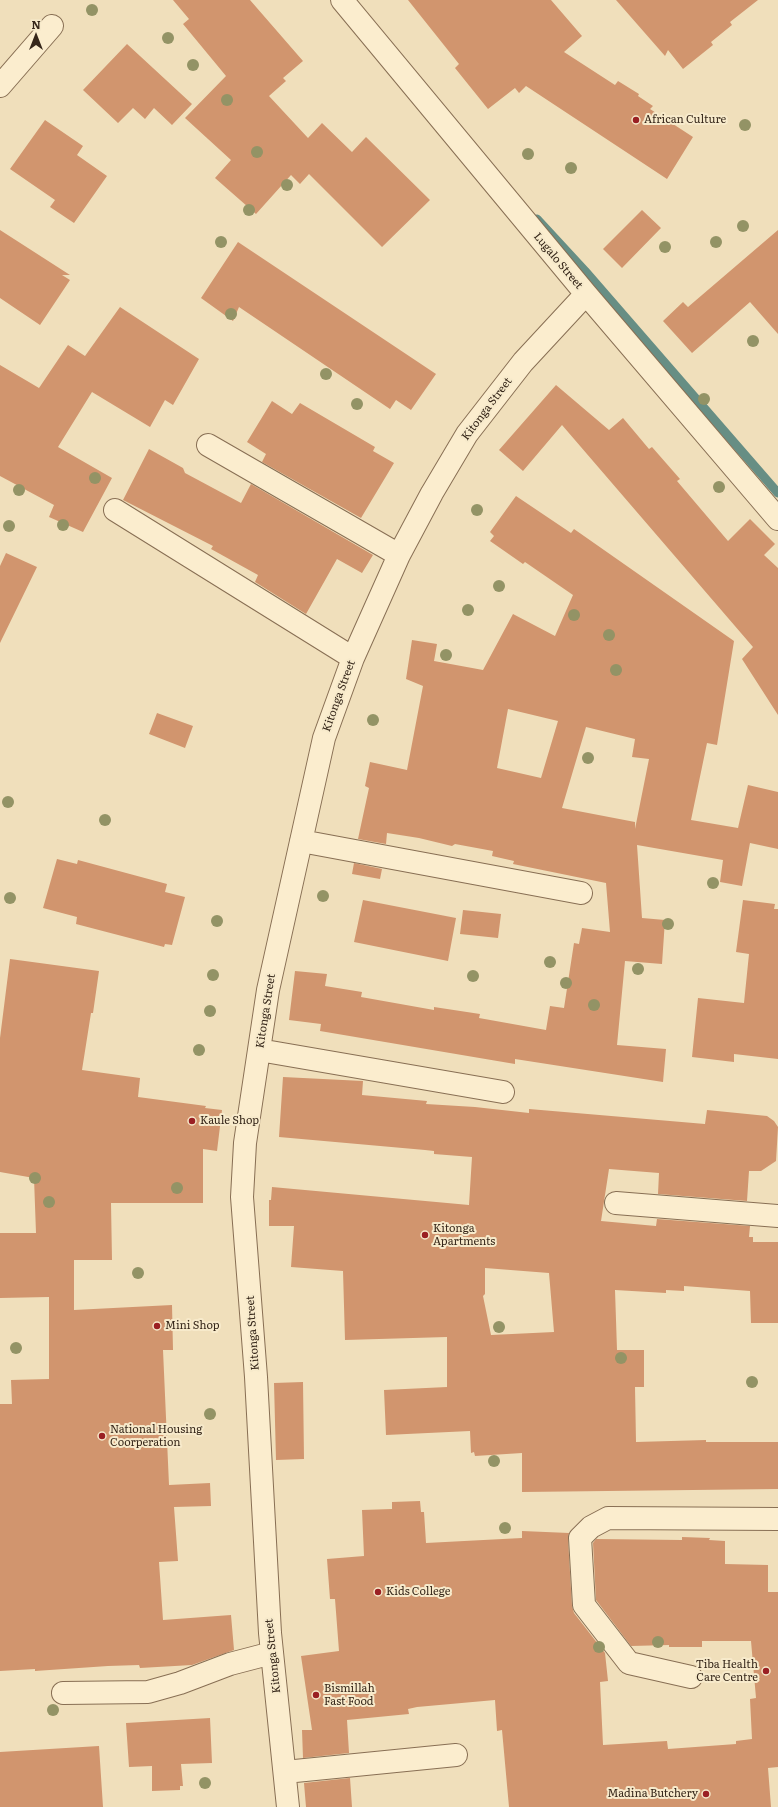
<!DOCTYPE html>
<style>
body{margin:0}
#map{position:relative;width:778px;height:1807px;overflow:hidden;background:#f0dfbb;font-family:Literata,serif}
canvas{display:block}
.north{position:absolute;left:16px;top:16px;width:40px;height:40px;-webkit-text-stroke:3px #f7eacb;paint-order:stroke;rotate:0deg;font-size:11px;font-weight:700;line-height:16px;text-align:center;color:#36271a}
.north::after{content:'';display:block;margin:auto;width:14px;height:18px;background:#36271a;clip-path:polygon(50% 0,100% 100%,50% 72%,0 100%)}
</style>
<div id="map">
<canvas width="778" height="1807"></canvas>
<div class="north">N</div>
</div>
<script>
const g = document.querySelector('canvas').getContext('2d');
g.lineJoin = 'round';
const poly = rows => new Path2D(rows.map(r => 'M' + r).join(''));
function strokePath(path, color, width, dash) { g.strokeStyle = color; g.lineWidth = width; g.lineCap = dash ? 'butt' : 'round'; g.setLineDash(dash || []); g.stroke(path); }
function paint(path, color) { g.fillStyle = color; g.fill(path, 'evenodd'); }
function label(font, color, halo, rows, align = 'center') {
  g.font = font + ' Literata,serif'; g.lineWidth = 4; g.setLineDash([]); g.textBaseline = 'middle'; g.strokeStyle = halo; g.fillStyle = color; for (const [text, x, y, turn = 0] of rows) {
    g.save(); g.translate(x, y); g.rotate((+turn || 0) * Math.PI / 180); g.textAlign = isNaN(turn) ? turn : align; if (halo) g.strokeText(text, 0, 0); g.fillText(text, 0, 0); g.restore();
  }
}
const stream = poly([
 [537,219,585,271,778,493]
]);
const building = poly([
 [173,0,250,0,303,61,283,78,286,81,269,96,308,138,322,123,352,152,366,137,430,200,382,247,309,174,300,184,291,175,256,214,215,178,231,160,185,118,226,76,183,24,189,19],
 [408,0,551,0,582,36,564,52,615,85,618,81,639,94,638,96,653,106,650,109,693,137,667,179,526,86,519,93,515,88,488,109,455,68,459,64],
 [616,0,758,0,730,22,732,25,711,42,713,45,683,69,668,50,665,56],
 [127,44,192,104,172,125,154,108,145,119,133,108,118,123,83,90],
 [45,120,83,146,77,155,107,176,74,223,50,207,55,200,10,169],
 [642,210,661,228,622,268,603,249],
 [0,230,70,275,62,275,70,280,40,325,0,298],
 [778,230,778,334,750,302,692,353,663,321,683,302,688,307],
 [238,242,436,374,411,410,396,400,390,409,239,307,233,321,201,298],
 [120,307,199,359,173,405,165,400,150,427,92,392,58,447,112,478,83,532,49,517,54,505,0,476,0,365,39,388,68,345,85,356],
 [556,385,609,430,623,418,649,449,652,447,680,479,677,481,728,541,750,519,775,544,764,555,778,568,778,715,742,659,753,647,562,425,523,471,499,450],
 [272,401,292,414,300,403,375,447,373,451,394,463,361,518,262,462,266,454,247,442],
 [149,449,183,468,185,473,241,503,251,484,373,555,362,573,337,559,306,614,255,582,258,575,211,549,213,546,123,500],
 [516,496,571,533,574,529,734,641,717,745,707,743,691,820,738,828,748,785,778,792,778,849,750,843,742,886,720,882,723,860,637,845,642,918,665,920,662,964,625,961,617,1045,666,1049,663,1082,515,1059,515,1064,320,1031,321,1024,289,1020,295,971,327,974,325,986,362,992,361,997,434,1010,434,1007,480,1014,479,1018,546,1030,550,1006,564,1008,574,943,579,944,582,928,610,932,606,883,513,864,514,861,492,856,493,851,455,844,452,846,419,838,387,833,386,844,358,839,369,788,365,786,370,762,407,770,423,686,406,679,412,640,437,644,434,661,483,670,513,614,555,636,573,595,525,562,523,564,490,541,494,536,490,532],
 [508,709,558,721,541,778,497,768],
 [586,727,635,739,632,757,649,759,635,829,635,822,562,808],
 [6,553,37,567,0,643,0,566],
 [157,713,193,726,185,748,149,734],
 [57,859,77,864,78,860,167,884,165,892,185,897,172,945,165,944,164,947,76,924,77,917,43,908],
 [354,863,382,869,380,879,352,874],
 [363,900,456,918,448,961,354,942],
 [743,900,775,904,774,909,778,909,778,1059,734,1054,734,1062,692,1057,698,998,744,1003,749,954,736,952],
 [463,910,501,914,498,938,460,934],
 [10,959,99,971,93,1013,91,1013,82,1070,140,1078,138,1097,206,1106,205,1108,222,1110,217,1151,203,1149,203,1203,111,1203,112,1260,74,1260,74,1310,172,1305,173,1350,163,1350,169,1485,210,1483,211,1506,174,1507,178,1561,159,1562,163,1620,231,1615,234,1650,192,1665,140,1668,139,1665,108,1666,35,1671,35,1669,0,1671,0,1404,12,1404,11,1380,49,1379,49,1297,0,1298,0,1233,36,1233,34,1178,0,1172,0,1038],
 [283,1077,363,1081,362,1095,427,1101,426,1104,475,1107,529,1113,529,1109,705,1124,707,1110,767,1116,774,1121,778,1127,776,1161,761,1171,749,1171,747,1201,658,1194,659,1173,609,1169,601,1221,656,1226,657,1219,750,1226,749,1237,753,1237,753,1242,778,1242,778,1323,751,1323,750,1291,684,1286,684,1291,666,1290,666,1293,615,1290,617,1350,644,1350,644,1387,635,1387,636,1442,706,1440,706,1442,778,1442,778,1489,522,1492,522,1453,475,1456,474,1452,471,1453,470,1431,386,1435,384,1390,447,1387,447,1337,345,1340,343,1271,291,1267,294,1226,269,1226,269,1200,271,1200,272,1187,469,1205,472,1157,434,1154,434,1151,425,1150,279,1137],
 [485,1268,549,1273,554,1332,491,1335,483,1296,485,1294],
 [303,1382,304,1459,276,1460,274,1383],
 [420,1501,421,1512,424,1512,426,1543,522,1538,522,1531,569,1533,568,1539,572,1606,574,1613,605,1653,608,1681,600,1682,603,1745,667,1741,668,1749,736,1744,736,1741,752,1739,750,1699,756,1698,751,1641,702,1641,702,1647,669,1647,669,1645,631,1646,596,1600,593,1543,596,1539,682,1540,682,1537,710,1538,709,1540,725,1541,725,1564,768,1565,768,1592,778,1592,778,1767,768,1768,771,1807,509,1807,502,1730,497,1731,495,1700,417,1707,408,1709,409,1714,347,1720,349,1753,303,1758,302,1730,312,1730,301,1656,339,1651,335,1599,330,1599,327,1559,364,1556,362,1510,392,1509,392,1502],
 [210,1718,212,1763,181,1764,183,1786,180,1786,180,1790,152,1791,152,1766,129,1767,126,1723],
 [99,1746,103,1807,0,1807,0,1752],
 [350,1778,352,1807,306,1807,304,1783]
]);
const minor = poly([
 [342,0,586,294,778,519],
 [0,86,52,26],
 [208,445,399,555],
 [115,510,353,658],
 [301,841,581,893],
 [259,1050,503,1092],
 [616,1203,778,1216],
 [691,1677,629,1663,584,1605,580,1538,591,1527,608,1518,778,1519],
 [63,1693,148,1692,180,1683,230,1664,272,1653],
 [285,1772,456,1755],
 [288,1807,270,1633,256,1377,242,1197,245,1143,268,990,324,738,353,658,399,555,432,493,467,434,523,362,586,294]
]);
const trees = [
 [92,10],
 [168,38],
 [193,65],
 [227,100],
 [745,125],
 [257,152],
 [528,154],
 [571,168],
 [287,185],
 [249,210],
 [743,226],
 [221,242],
 [716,242],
 [665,247],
 [231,314],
 [753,341],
 [326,374],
 [704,399],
 [357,404],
 [95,478],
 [719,487],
 [19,490],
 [477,510],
 [63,525],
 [9,526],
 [499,586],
 [468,610],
 [574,615],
 [609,635],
 [446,655],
 [616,670],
 [373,720],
 [588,758],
 [8,802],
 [105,820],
 [713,883],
 [323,896],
 [10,898],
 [217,921],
 [668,924],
 [550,962],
 [638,969],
 [213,975],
 [473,976],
 [566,983],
 [594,1005],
 [210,1011],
 [199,1050],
 [35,1178],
 [177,1188],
 [49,1202],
 [138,1273],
 [499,1327],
 [16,1348],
 [621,1358],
 [752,1382],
 [210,1414],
 [494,1461],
 [505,1528],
 [658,1642],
 [599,1647],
 [53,1710],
 [205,1783]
];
const markers = [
 [636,120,4,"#9a2023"],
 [192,1121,4,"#9a2023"],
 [425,1235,4,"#9a2023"],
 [157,1326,4,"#9a2023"],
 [102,1436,4,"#9a2023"],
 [378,1592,4,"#9a2023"],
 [766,1671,4,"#9a2023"],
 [316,1695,4,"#9a2023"],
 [706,1794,4,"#9a2023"]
];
const poiNames = [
 ["African Culture",644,120],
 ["Kaule Shop",200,1121],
 ["Kitonga",433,1229],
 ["Apartments",433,1242],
 ["Mini Shop",165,1326],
 ["National Housing",110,1430],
 ["Coorperation",110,1443],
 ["Kids College",386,1592],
 ["Tiba Health",758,1665,"right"],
 ["Care Centre",758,1678,"right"],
 ["Bismillah",324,1689],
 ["Fast Food",324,1702],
 ["Madina Butchery",698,1794,"right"]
];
const streetNames = [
 ["Lugalo Street",558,261,50],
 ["Kitonga Street",487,409,-53],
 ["Kitonga Street",339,696,-70],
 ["Kitonga Street",266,1011,-81],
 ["Kitonga Street",253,1333,-94],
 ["Kitonga Street",273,1656,-96]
];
strokePath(stream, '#678e84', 9);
paint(building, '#d1956e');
strokePath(minor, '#886f54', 24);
strokePath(minor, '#fbedce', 22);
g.fillStyle = '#939365';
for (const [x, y] of trees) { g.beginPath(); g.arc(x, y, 6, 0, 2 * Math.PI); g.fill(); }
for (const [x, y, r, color] of markers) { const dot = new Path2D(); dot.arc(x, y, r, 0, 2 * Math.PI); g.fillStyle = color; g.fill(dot); strokePath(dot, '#f7eacb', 1.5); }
label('11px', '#36271a', '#f7eacb', poiNames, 'left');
label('11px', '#36271a', '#f7eacb', streetNames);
</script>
